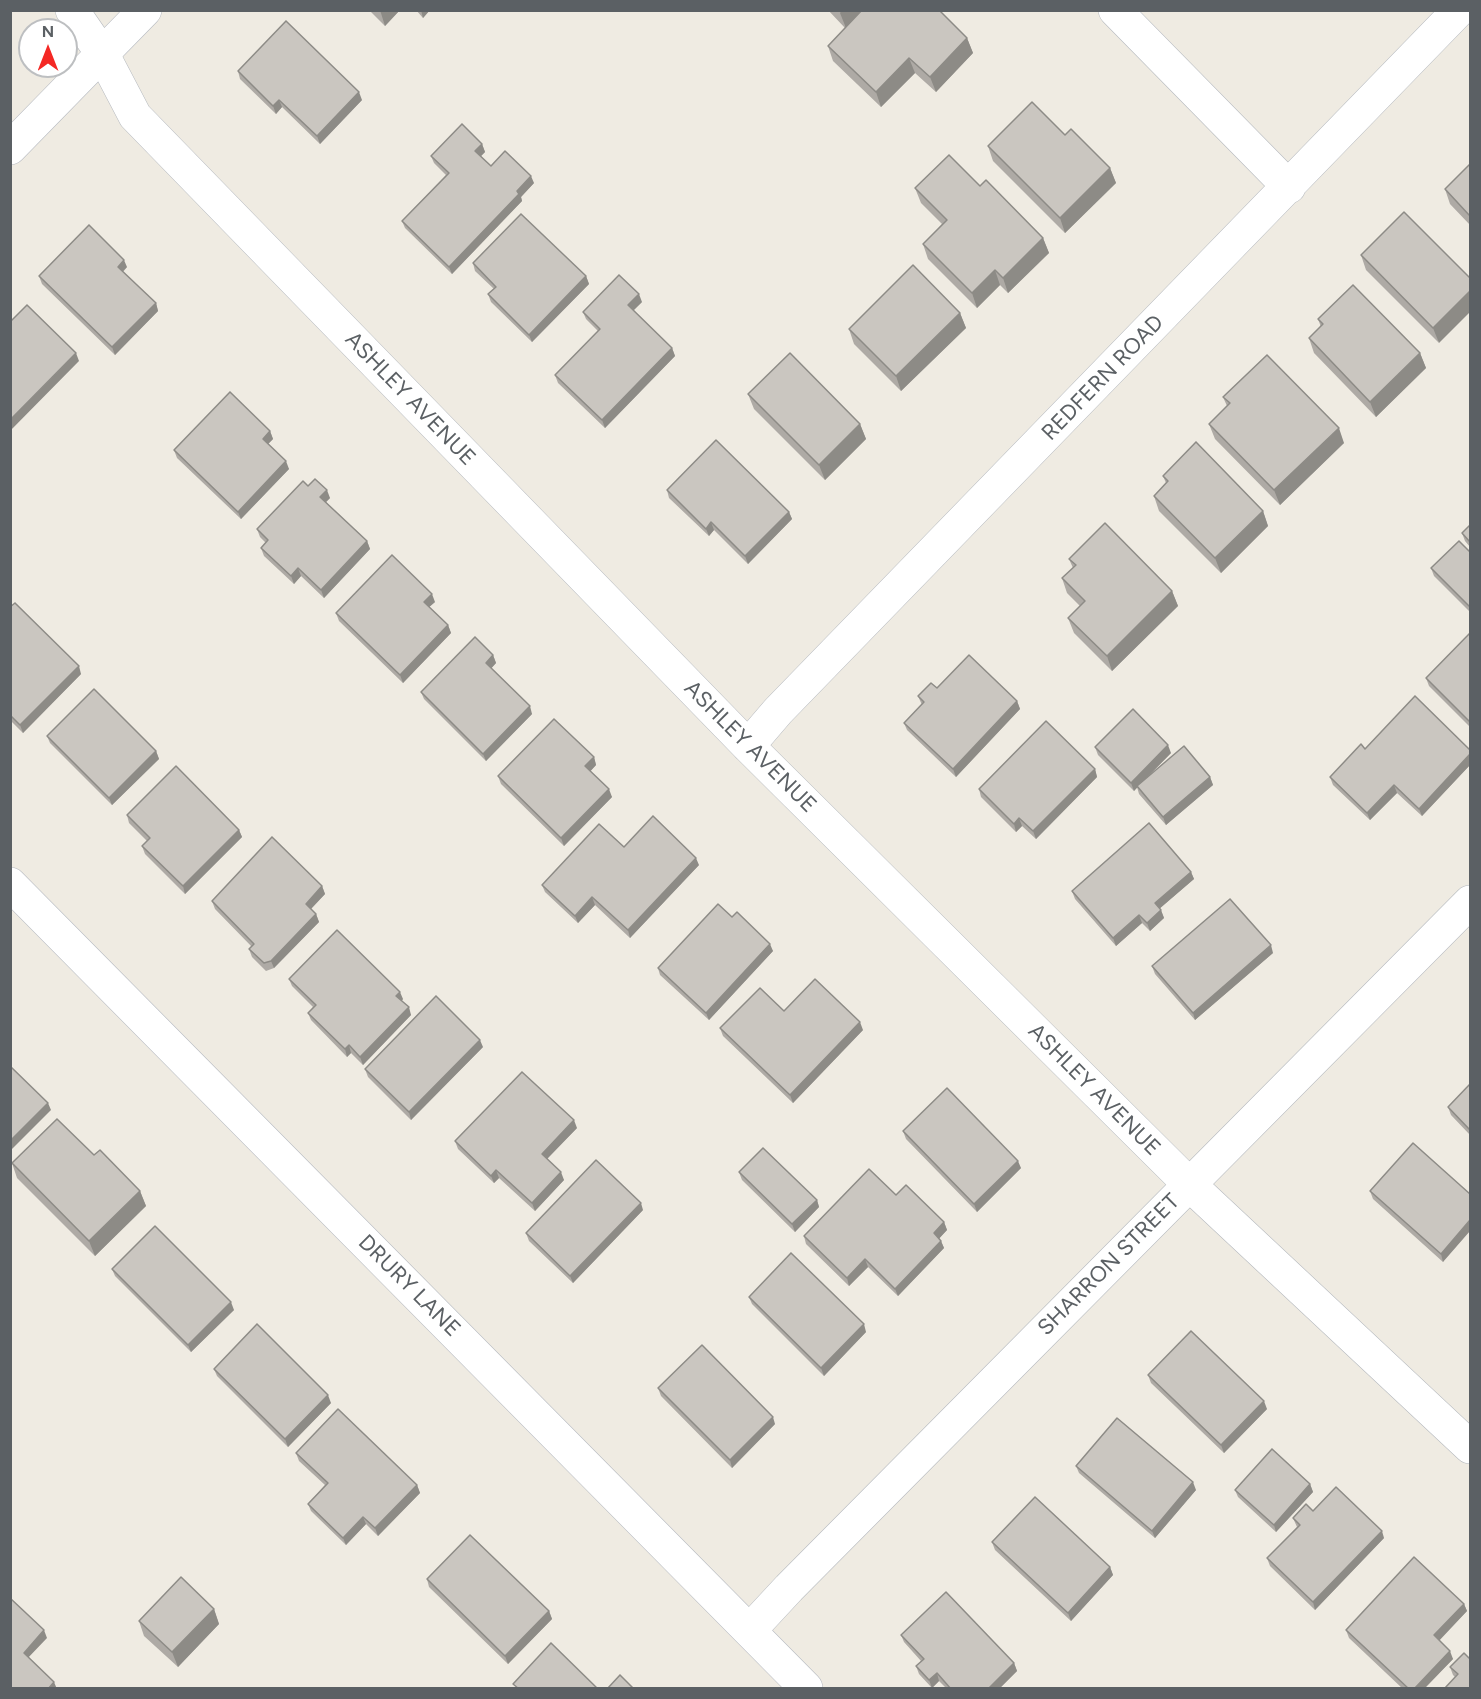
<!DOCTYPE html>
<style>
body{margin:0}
#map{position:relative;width:1481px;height:1699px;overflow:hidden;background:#efebe2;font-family:Figtree,sans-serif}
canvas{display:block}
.frame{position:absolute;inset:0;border:12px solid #5b6064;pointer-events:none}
.north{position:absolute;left:18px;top:18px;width:60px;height:60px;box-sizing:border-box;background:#fff;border:2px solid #bdbfc1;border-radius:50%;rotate:0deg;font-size:16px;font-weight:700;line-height:24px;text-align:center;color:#5b6064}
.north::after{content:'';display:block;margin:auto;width:21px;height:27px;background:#f42824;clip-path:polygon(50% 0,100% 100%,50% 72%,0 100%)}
</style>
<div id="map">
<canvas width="1481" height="1699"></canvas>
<div class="frame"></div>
<div class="north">N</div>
</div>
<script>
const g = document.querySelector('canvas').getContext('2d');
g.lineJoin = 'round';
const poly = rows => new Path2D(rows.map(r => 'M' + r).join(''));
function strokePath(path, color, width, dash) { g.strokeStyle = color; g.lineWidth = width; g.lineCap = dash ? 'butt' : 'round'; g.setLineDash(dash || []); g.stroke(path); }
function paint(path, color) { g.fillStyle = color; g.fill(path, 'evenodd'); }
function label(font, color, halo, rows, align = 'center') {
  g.font = font + ' Figtree,sans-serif'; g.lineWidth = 5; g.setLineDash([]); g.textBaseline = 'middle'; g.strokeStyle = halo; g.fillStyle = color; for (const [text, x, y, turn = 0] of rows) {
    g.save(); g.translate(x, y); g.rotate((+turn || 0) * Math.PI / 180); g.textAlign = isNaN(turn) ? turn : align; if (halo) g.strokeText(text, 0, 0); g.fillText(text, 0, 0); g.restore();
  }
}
const street = poly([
 [72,10,103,55,135,116,748,746,1190,1185,1470,1447],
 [1115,10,1289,187],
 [748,746,778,711,1459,10],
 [750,1630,789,1588,1470,902]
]);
const secondary = poly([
 [10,148,145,10],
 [10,884,806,1688]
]);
const wall = poly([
 [369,10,400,10,385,26],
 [416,10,430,10,423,18],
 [828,10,939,10,967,38,973,53,936,92,915,73,881,107,833,61,828,46,845,28],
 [238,71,362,100,320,144,282,107,276,114,240,79],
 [1065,135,1110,168,1116,183,1065,233,993,161,988,146],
 [482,144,485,152,481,156,491,166,534,183,521,197,522,201,452,274,405,228,402,221,446,175,434,163,431,156],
 [1470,164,1470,225,1450,204,1445,189],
 [980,186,1043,238,1049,253,1008,293,1000,285,977,308,928,259,923,244,942,224,921,203,915,188],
 [1404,212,1439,343,1366,270,1361,255],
 [473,263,586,276,589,284,532,342,491,302,488,294,494,289,475,271],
 [127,267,123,272,156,303,158,311,115,355,42,284,39,276],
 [642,302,633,310,672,348,675,356,605,428,558,383,555,375,598,331,586,319,583,312],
 [960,313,966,328,901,391,854,344,849,329],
 [1318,319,1420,353,1426,368,1376,417,1314,353,1309,338,1321,327],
 [748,394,860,424,866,439,825,480,754,409],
 [1223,397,1344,443,1280,505,1215,439,1209,424,1227,406],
 [270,431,273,439,268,444,289,469,241,519,177,458,174,450],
 [1163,476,1263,511,1268,526,1221,573,1159,511,1154,496,1166,483],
 [308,486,330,498,326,502,367,541,370,549,324,598,301,576,294,584,264,556,261,548,266,543,260,537,257,529],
 [667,490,789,512,792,519,748,564,714,530,709,536,669,498],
 [1470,525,1470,547,1465,541,1462,533],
 [1470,552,1470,612,1434,576,1431,568],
 [1069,559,1172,591,1178,606,1112,671,1074,633,1068,618,1080,606,1067,593,1062,578,1073,568],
 [435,602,429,607,448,625,451,633,403,683,339,621,336,613],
 [10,607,81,674,23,733,10,720],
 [1470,633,1470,727,1429,686,1426,678],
 [493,655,496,663,491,668,532,714,486,761,424,699,421,692],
 [937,688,1017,701,1020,709,956,777,907,730,904,723,922,705,918,696],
 [47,736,156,751,159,759,112,805,50,743],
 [1095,747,1171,753,1147,777,1210,777,1213,785,1166,825,1139,794,1137,787,1134,791,1098,755],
 [1365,749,1470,750,1470,765,1422,816,1397,793,1370,820,1333,785,1330,777],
 [594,757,596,765,590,771,612,797,564,846,501,784,498,776],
 [1095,769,1097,777,1036,839,1022,826,1016,832,981,797,979,789],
 [127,815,239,830,242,837,185,894,145,854,142,846,147,841,129,823],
 [699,865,630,938,595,905,578,923,545,892,542,885],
 [1191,872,1194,879,1160,908,1164,918,1150,931,1142,923,1116,946,1075,899,1072,891],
 [322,886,325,894,311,909,316,914,319,922,274,968,266,971,252,957,249,949,252,947,215,909,212,901],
 [732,917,773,951,709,1020,660,975,658,968],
 [1273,953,1195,1020,1155,974,1152,966],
 [289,979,403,999,402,1001,411,1015,363,1065,351,1053,347,1057,311,1020,308,1013,313,1007,292,986],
 [784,1011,863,1030,793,1103,723,1036,720,1028],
 [483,1047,411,1120,368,1077,365,1069],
 [1470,1084,1470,1135,1451,1115,1448,1107],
 [577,1128,547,1159,564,1180,535,1211,499,1178,494,1183,458,1149,455,1141],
 [903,1131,1021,1168,977,1212,906,1139],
 [94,1155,140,1191,146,1206,95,1256,17,1178,12,1163],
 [739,1172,817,1200,819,1207,795,1232,742,1180],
 [1370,1191,1470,1194,1443,1262,1373,1199],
 [896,1195,944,1222,947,1230,939,1238,941,1241,944,1248,898,1296,868,1267,849,1286,806,1244,804,1236],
 [643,1210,573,1283,529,1241,526,1233],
 [112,1269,234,1310,191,1352,115,1276],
 [749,1297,866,1332,824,1376,752,1304],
 [214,1369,331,1403,288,1447,217,1376],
 [1148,1375,1267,1409,1224,1453,1151,1383],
 [658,1388,775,1424,732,1468,661,1396],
 [296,1453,417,1485,420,1493,378,1536,366,1524,346,1545,311,1511,308,1504,325,1485,299,1461],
 [1076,1466,1196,1490,1155,1538,1079,1473],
 [1310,1484,1313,1492,1276,1532,1238,1497,1235,1490],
 [1313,1511,1384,1538,1315,1610,1270,1566,1267,1558,1297,1527,1293,1518],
 [992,1542,1110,1567,1113,1575,1071,1621,995,1550],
 [427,1579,549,1611,552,1619,508,1664,429,1587],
 [1464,1604,1467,1611,1439,1640,1453,1659,1424,1689,1403,1689,1349,1638,1346,1630],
 [214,1609,219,1624,178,1667,144,1636,139,1621],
 [901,1635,1014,1663,1017,1671,999,1689,947,1689,939,1681,932,1688,919,1674,916,1666,921,1661,904,1642],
 [1470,1659,1455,1677,1453,1675,1450,1667]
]);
const shadedWall = poly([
 [380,10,400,10,385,26],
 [421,10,430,10,423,18],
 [842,10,862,10,846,28,840,13],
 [967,38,973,53,936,92,930,77],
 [909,58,915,73,881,107,876,92],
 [359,92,362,100,320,144,317,136],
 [279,100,282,107,276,114,273,106],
 [482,144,485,152,478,159,475,151],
 [1110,168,1116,183,1065,233,1060,218],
 [531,176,534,183,521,197,522,201,452,274,449,267],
 [1043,238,1049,253,1008,293,1003,278],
 [124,260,127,267,120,274,118,267],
 [995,270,1000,285,977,308,972,293],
 [586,276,589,284,532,342,529,335],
 [1470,291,1470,312,1439,343,1433,328],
 [639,294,642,302,631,313,628,305],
 [156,303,158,311,115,355,112,347],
 [960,313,966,328,901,391,896,376],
 [672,348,675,356,605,428,602,420],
 [76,353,79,361,10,431,10,420],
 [1420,353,1426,368,1376,417,1370,402],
 [860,424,866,439,825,480,819,465],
 [1339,428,1344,443,1280,505,1274,490],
 [270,431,273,439,266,446,263,439],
 [286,461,289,469,241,519,238,512],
 [327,490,330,498,323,505,320,497],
 [1263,511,1268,526,1221,573,1215,558],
 [789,512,792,519,748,564,745,556],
 [711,522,714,530,709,536,706,529],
 [367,541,370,549,324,598,321,590],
 [298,568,301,576,294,584,291,576],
 [1172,591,1178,606,1112,671,1107,656],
 [432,594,435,602,427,609,424,602],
 [448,625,451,633,403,683,400,675],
 [493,655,496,663,489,671,486,663],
 [79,666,81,674,23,733,20,725],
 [1017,701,1020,709,956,777,953,769],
 [530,706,532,714,486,761,483,754],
 [1168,745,1171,753,1134,791,1131,783],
 [156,751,159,759,112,805,109,798],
 [1470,754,1470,765,1422,816,1419,809],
 [594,757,596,765,588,774,585,766],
 [1095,769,1097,777,1036,839,1033,831],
 [1210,777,1213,785,1166,825,1163,817],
 [1394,785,1397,793,1370,820,1367,813],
 [609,789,612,797,564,846,561,838],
 [1019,818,1022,826,1016,832,1014,824],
 [239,830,242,837,185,894,183,886],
 [696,858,699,865,630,938,628,930],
 [1191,872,1194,879,1158,910,1155,903],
 [322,886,325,894,308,912,306,904],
 [592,897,595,905,578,923,575,916],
 [1161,910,1164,918,1150,931,1147,923],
 [316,914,319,922,274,968,271,961],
 [1139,915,1142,923,1116,946,1113,938],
 [770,944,773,951,709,1020,706,1013],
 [1271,945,1273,953,1195,1020,1193,1013],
 [400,992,403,999,399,1003,396,996],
 [409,1007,411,1015,363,1065,360,1057],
 [860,1022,863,1030,793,1103,790,1095],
 [480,1040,483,1047,411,1120,409,1112],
 [349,1045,351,1053,347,1057,345,1049],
 [48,1103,51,1110,10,1151,10,1141],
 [574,1120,577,1128,545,1161,542,1154],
 [1018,1161,1021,1168,977,1212,974,1204],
 [496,1170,499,1178,494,1183,491,1176],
 [561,1172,564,1180,535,1211,532,1203],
 [140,1191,146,1206,95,1256,89,1241],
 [817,1200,819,1207,795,1232,792,1224],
 [641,1203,643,1210,573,1283,570,1276],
 [1470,1220,1470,1231,1443,1262,1441,1254],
 [944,1222,947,1230,937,1241,934,1233],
 [941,1241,944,1248,898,1296,895,1289],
 [865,1259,868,1267,849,1286,847,1278],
 [231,1302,234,1310,191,1352,188,1345],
 [864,1324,866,1332,824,1376,821,1368],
 [328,1395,331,1403,288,1447,285,1439],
 [1264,1401,1267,1409,1224,1453,1221,1445],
 [773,1417,775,1424,732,1468,730,1460],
 [1193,1482,1196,1490,1155,1538,1152,1531],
 [1310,1484,1313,1492,1276,1532,1274,1525],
 [417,1485,420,1493,378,1536,375,1528],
 [363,1517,366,1524,346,1545,343,1538],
 [1382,1531,1384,1538,1315,1610,1313,1602],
 [1110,1567,1113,1575,1071,1621,1068,1613],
 [1464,1604,1467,1611,1437,1643,1434,1635],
 [214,1609,219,1624,178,1667,172,1652],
 [549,1611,552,1619,508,1664,505,1656],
 [44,1630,47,1638,26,1660,24,1653],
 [1450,1651,1453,1659,1424,1689,1414,1689],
 [1014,1663,1017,1671,999,1689,988,1689],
 [937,1673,939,1681,932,1688,929,1680],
 [54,1682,57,1689,48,1689]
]);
const building = poly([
 [862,10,939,10,967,38,930,77,909,58,876,92,828,46,862,10],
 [286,21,359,92,317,136,279,100,273,106,238,71,286,21],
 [1032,102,1065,135,1071,129,1110,168,1060,218,988,146,1032,102],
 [462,124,482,144,475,151,491,166,505,151,531,176,517,191,519,194,449,267,402,221,449,173,431,156,462,124],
 [949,155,980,186,986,180,1043,238,1003,278,995,270,972,293,923,244,947,220,915,188,949,155],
 [1470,164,1470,216,1445,189,1470,164],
 [1404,212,1470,278,1470,291,1433,328,1361,255,1404,212],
 [521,214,586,276,529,335,488,294,496,287,473,263,521,214],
 [89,225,124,260,118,267,156,303,112,347,39,276,89,225],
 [913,265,960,313,896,376,849,329,913,265],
 [619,275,639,294,628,305,672,348,602,420,555,375,600,329,583,312,619,275],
 [1353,285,1420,353,1370,402,1309,338,1323,324,1318,319,1353,285],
 [27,305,76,353,10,420,10,322,27,305],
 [790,353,860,424,819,465,748,394,790,353],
 [1267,355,1339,428,1274,490,1209,424,1230,403,1223,397,1267,355],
 [230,392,270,431,263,439,286,461,238,512,174,450,230,392],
 [716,440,789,512,745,556,711,522,706,529,667,490,716,440],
 [1196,442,1263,511,1215,558,1154,496,1168,481,1163,476,1196,442],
 [315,479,327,490,320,497,367,541,321,590,298,568,291,576,261,548,268,540,257,529,303,481,308,486,315,479],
 [1105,523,1172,591,1107,656,1068,618,1085,601,1062,578,1076,565,1069,559,1105,523],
 [1470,525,1470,542,1462,533,1470,525],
 [1459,541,1470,552,1470,607,1431,568,1459,541],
 [392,555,432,594,424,602,448,625,400,675,336,613,392,555],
 [15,603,79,666,20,725,10,715,10,607,15,603],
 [1470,633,1470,722,1426,678,1470,633],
 [475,637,493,655,486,663,530,706,483,754,421,692,475,637],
 [969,655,1017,701,953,769,904,723,924,702,918,696,931,683,937,688,969,655],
 [94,689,156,751,109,798,47,736,94,689],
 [1415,696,1470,750,1470,754,1419,809,1394,785,1367,813,1330,777,1361,744,1365,749,1415,696],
 [1133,709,1168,745,1131,783,1095,747,1133,709],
 [554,719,594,757,585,766,609,789,561,838,498,776,554,719],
 [1046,721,1095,769,1033,831,1019,818,1014,824,979,789,1046,721],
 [1184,746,1210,777,1163,817,1137,786,1184,746],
 [176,766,239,830,183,886,142,846,150,838,127,815,176,766],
 [653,816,696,858,628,930,592,897,575,916,542,885,599,824,624,847,653,816],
 [1149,823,1191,872,1155,903,1161,910,1147,923,1139,915,1113,938,1072,891,1149,823],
 [272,837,322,886,306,904,316,914,271,961,264,963,249,949,254,944,212,901,272,837],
 [1230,899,1271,945,1193,1013,1152,966,1230,899],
 [718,904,732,917,737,912,770,944,706,1013,658,968,718,904],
 [337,930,400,992,396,996,409,1007,360,1057,349,1045,345,1049,308,1013,316,1005,289,979,337,930],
 [815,979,860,1022,790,1095,720,1028,760,988,784,1011,815,979],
 [436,996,480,1040,409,1112,365,1069,436,996],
 [10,1066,48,1103,10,1141,10,1066],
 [522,1072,574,1120,542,1154,561,1172,532,1203,496,1170,491,1176,455,1141,522,1072],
 [1470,1084,1470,1130,1448,1107,1470,1084],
 [947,1088,1018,1161,974,1204,903,1131,947,1088],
 [57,1119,94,1155,100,1150,140,1191,89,1241,12,1163,57,1119],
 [1413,1143,1470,1194,1470,1220,1441,1254,1370,1191,1413,1143],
 [763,1148,817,1200,792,1224,739,1172,763,1148],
 [596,1160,641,1203,570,1276,526,1233,596,1160],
 [869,1169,896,1195,906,1185,944,1222,934,1233,941,1241,895,1289,865,1259,847,1278,804,1236,869,1169],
 [155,1226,231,1302,188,1345,112,1269,155,1226],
 [791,1253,864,1324,821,1368,749,1297,791,1253],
 [257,1324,328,1395,285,1439,214,1369,257,1324],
 [1191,1331,1264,1401,1221,1445,1148,1375,1191,1331],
 [702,1345,773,1417,730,1460,658,1388,702,1345],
 [338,1409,417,1485,375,1528,363,1517,343,1538,308,1504,328,1483,296,1453,338,1409],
 [1117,1418,1193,1482,1152,1531,1076,1466,1117,1418],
 [1272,1449,1310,1484,1274,1525,1235,1490,1272,1449],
 [1336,1487,1382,1531,1313,1602,1267,1558,1300,1525,1293,1518,1306,1504,1313,1511,1336,1487],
 [1035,1497,1110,1567,1068,1613,992,1542,1035,1497],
 [470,1535,549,1611,505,1656,427,1579,470,1535],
 [1414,1557,1464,1604,1434,1635,1450,1651,1414,1689,1409,1689,1346,1630,1414,1557],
 [181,1577,214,1609,172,1652,139,1621,181,1577],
 [946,1592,1014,1663,988,1689,951,1689,937,1673,929,1680,916,1666,924,1659,901,1635,946,1592],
 [10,1598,44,1630,24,1653,54,1682,48,1689,10,1689,10,1598],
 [551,1643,598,1689,519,1689,513,1684,551,1643],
 [1464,1653,1470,1659,1470,1689,1444,1689,1458,1674,1450,1667,1464,1653],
 [620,1675,634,1689,607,1689,620,1675]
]);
const streetNames = [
 ["REDFERN ROAD",1103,378,-46],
 ["ASHLEY AVENUE",410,399,46],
 ["ASHLEY AVENUE",750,747,45],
 ["ASHLEY AVENUE",1094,1090,45],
 ["SHARRON STREET",1109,1265,-45],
 ["DRURY LANE",409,1286,45]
];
strokePath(street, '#b5b9be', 34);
strokePath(secondary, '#b6bac0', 34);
strokePath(street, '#fff', 33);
strokePath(secondary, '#fff', 33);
paint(wall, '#aeaaa5');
paint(shadedWall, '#8d8b86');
paint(building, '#cac6c0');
strokePath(building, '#8d8b86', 1.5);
label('22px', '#5b6064', '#fff', streetNames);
</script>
